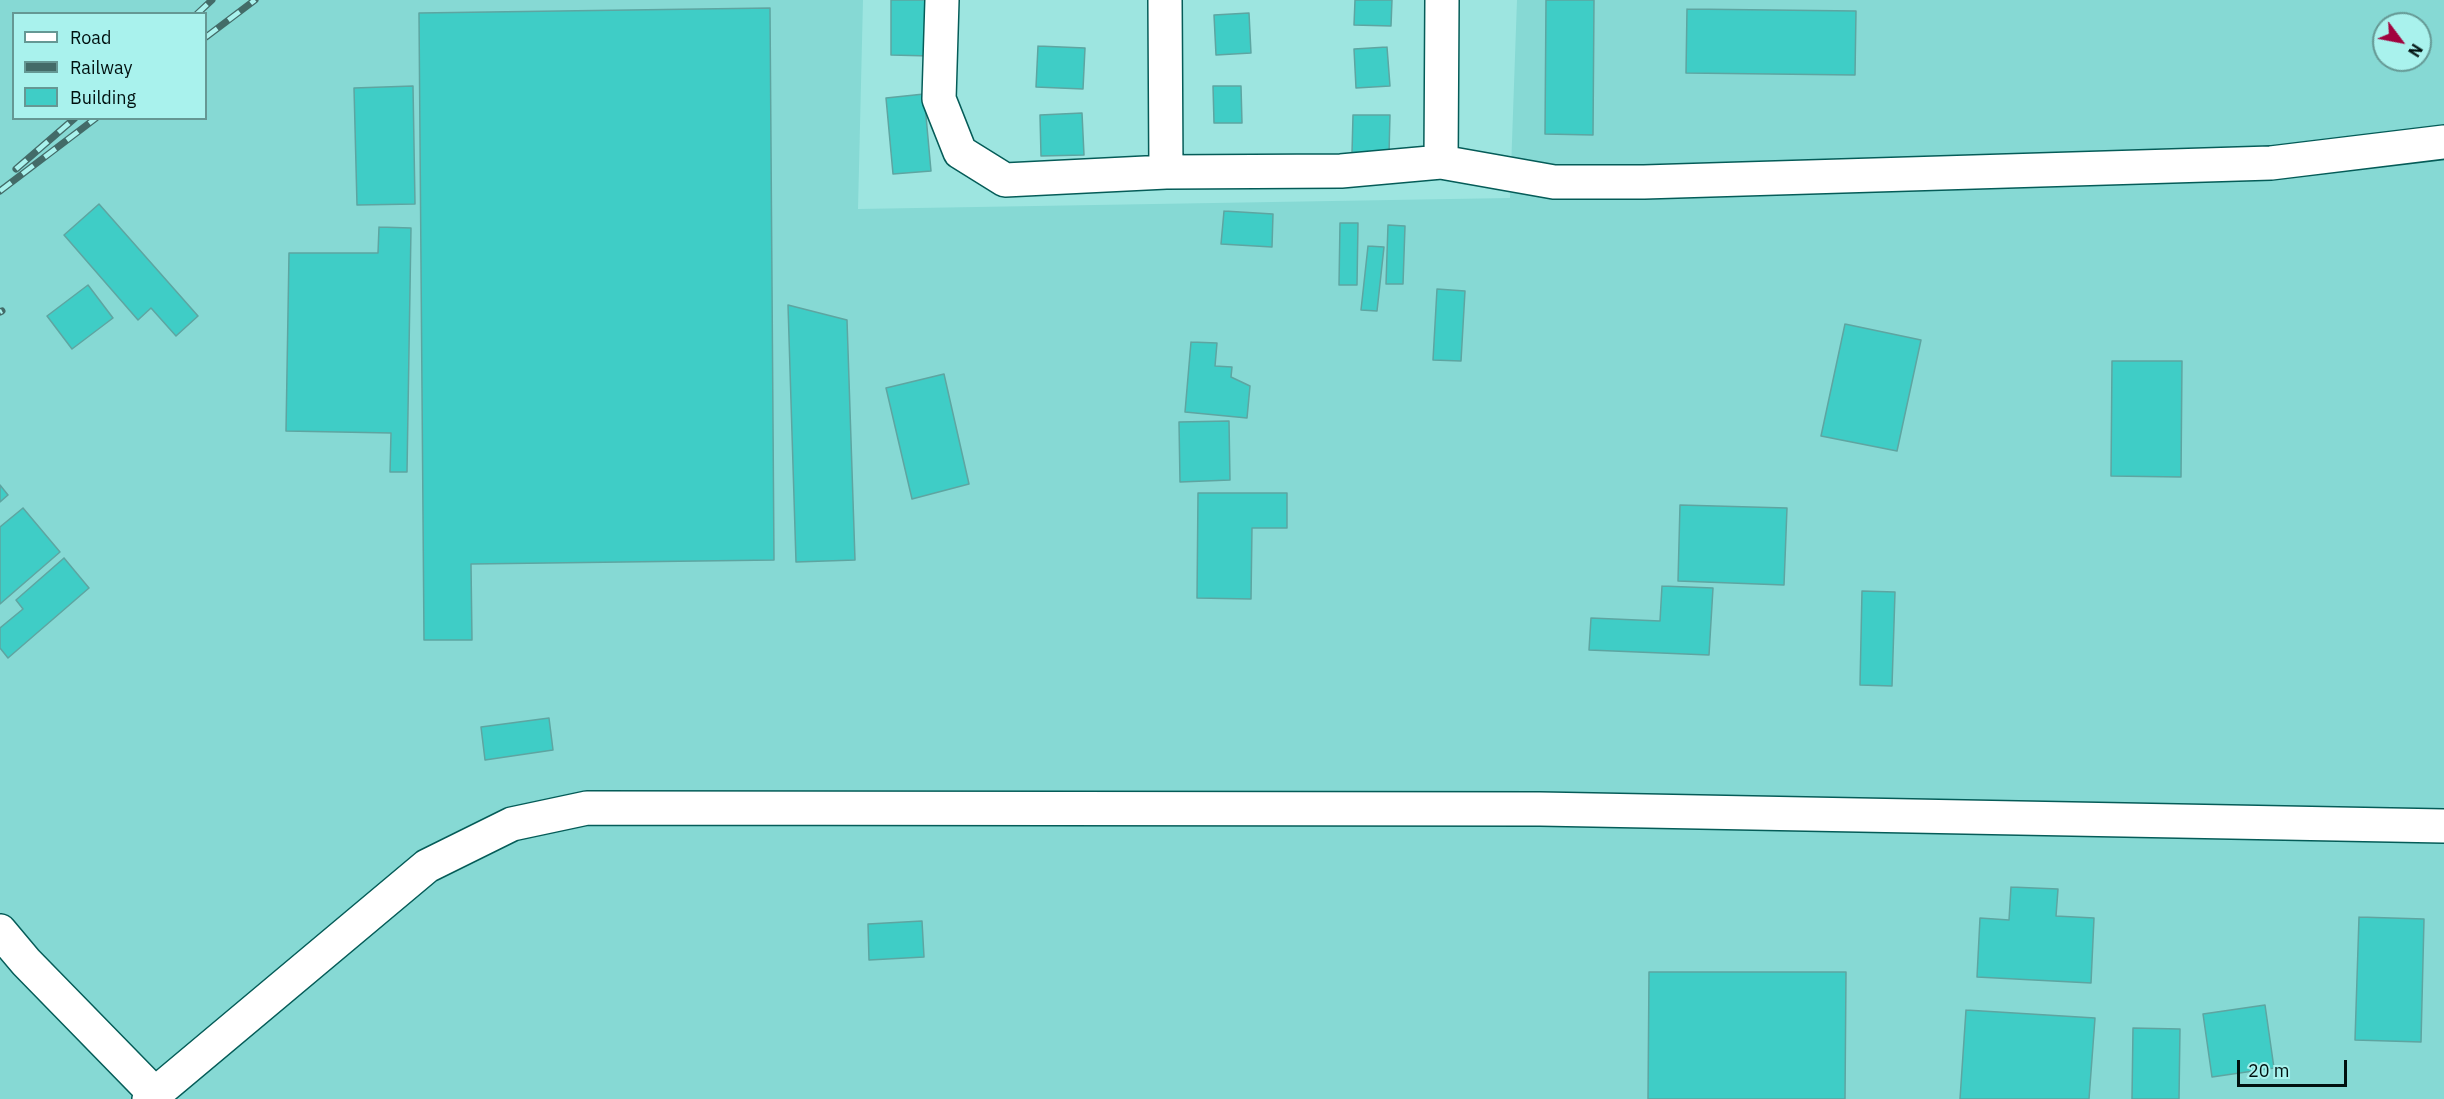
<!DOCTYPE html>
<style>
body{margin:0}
#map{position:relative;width:2444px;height:1099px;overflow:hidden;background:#9de5e0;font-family:"IBM Plex Sans",sans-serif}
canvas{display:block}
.legend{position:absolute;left:12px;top:12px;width:195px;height:108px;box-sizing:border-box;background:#a9f2ed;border:2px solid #659894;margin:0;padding:8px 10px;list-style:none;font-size:18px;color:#00100f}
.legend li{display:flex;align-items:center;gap:12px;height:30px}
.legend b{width:30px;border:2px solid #659894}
.north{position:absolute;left:2372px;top:12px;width:60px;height:60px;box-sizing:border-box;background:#a9f2ed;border:2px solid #659894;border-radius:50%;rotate:122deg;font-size:16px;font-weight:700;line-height:24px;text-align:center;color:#00100f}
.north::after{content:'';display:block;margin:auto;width:21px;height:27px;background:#a1033e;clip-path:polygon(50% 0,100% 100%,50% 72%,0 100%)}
.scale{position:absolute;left:2237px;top:1060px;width:110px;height:27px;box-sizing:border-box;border:3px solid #00100f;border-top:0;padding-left:8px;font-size:18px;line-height:21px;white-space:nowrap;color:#00100f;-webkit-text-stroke:4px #a9f2ed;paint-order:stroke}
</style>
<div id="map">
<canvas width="2444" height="1099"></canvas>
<ul class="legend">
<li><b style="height:8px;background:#fff"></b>Road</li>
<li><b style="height:8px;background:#436b68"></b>Railway</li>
<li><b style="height:16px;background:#3fcdc6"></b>Building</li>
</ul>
<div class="north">N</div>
<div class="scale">20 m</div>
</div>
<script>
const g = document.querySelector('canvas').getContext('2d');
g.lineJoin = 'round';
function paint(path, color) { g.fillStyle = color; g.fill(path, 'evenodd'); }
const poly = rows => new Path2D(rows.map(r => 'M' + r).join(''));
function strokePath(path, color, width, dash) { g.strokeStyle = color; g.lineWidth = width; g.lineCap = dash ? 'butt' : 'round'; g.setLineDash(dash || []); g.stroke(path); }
const built = poly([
 [0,0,863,0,858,209,1510,198,1517,0,2444,0,2444,1099,0,1099],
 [14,14,206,14,206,118,14,118],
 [2384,24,2420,24,2420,60,2384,60]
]);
const building = poly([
 [891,0,931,0,930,56,891,55,891,0],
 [1355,0,1392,0,1391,26,1354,25,1355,0],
 [1546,0,1594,0,1593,135,1545,134,1546,0],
 [770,8,774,560,471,564,472,640,424,640,419,13,770,8],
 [1687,9,1856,11,1855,75,1686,73,1687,9],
 [1249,13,1251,53,1216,55,1214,15,1249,13],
 [1038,46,1085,48,1083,89,1036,87,1038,46],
 [1387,47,1390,86,1356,88,1354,49,1387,47],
 [413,86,415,204,357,205,354,88,413,86],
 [1213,86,1241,86,1242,123,1214,123,1213,86],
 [924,94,931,171,893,174,886,98,924,94],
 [1082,113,1084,155,1041,156,1040,115,1082,113],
 [1353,115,1390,115,1389,154,1352,153,1353,115],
 [99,204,198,316,176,336,151,308,138,320,64,235,99,204],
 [1224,211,1273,214,1272,247,1221,244,1224,211],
 [1340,223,1358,223,1357,285,1339,285,1340,223],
 [1388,225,1405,226,1403,284,1386,284,1388,225],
 [379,227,411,228,407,472,390,472,391,433,286,431,289,253,378,253,379,227],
 [1368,246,1384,247,1377,311,1361,310,1368,246],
 [88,285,113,318,72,349,47,316,88,285],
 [1437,289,1465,291,1461,361,1433,360,1437,289],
 [788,305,847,320,855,560,796,562,788,305],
 [1845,324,1921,340,1897,451,1821,436,1845,324],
 [1191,342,1217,343,1215,366,1232,367,1231,377,1250,386,1247,418,1185,412,1191,342],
 [2112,361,2182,361,2181,477,2111,476,2112,361],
 [944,374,969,484,912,499,886,388,944,374],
 [1229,421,1230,480,1180,482,1179,422,1229,421],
 [0,485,8,495,0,502,0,485],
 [1198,493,1287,493,1287,528,1252,528,1251,599,1197,598,1198,493],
 [1680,505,1787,508,1784,585,1678,581,1680,505],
 [23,508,60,552,0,604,0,527,23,508],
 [64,558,89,588,8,658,0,648,0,628,23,609,16,600,64,558],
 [1662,586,1713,588,1709,655,1589,650,1591,618,1660,621,1662,586],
 [1862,591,1895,592,1892,686,1860,685,1862,591],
 [549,718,553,750,485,760,481,727,549,718],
 [2011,887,2058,889,2056,916,2094,918,2091,983,1977,977,1980,918,2009,920,2011,887],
 [2359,917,2424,919,2421,1042,2355,1040,2359,917],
 [922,921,924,957,869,960,868,924,922,921],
 [1649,972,1846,972,1845,1099,1648,1099,1649,972],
 [2265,1005,2274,1068,2212,1077,2203,1014,2265,1005],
 [1966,1010,2095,1018,2089,1099,1960,1099,1966,1010],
 [2133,1028,2180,1029,2179,1099,2132,1099,2133,1028]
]);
const street = poly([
 [942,0,939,99,960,152,1005,180,1166,172,1341,171,1441,162,1554,182,1644,182,2271,163,2444,142],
 [1165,0,1166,172],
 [1441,162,1442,0],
 [0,931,26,962,155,1094],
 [149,1099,427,866,512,824,587,808,1540,809,2444,826]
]);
const rail = poly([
 [197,14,212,0],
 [206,37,255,0],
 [16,169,75,118],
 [0,191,96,118],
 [0,312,2,311]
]);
paint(built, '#86d9d4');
paint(building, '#3fcdc6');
strokePath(building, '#5ea5a1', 1.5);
strokePath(street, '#055c58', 36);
strokePath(street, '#fff', 33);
strokePath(rail, '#436b68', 7);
strokePath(rail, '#a9f2ed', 4.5, [14]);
</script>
